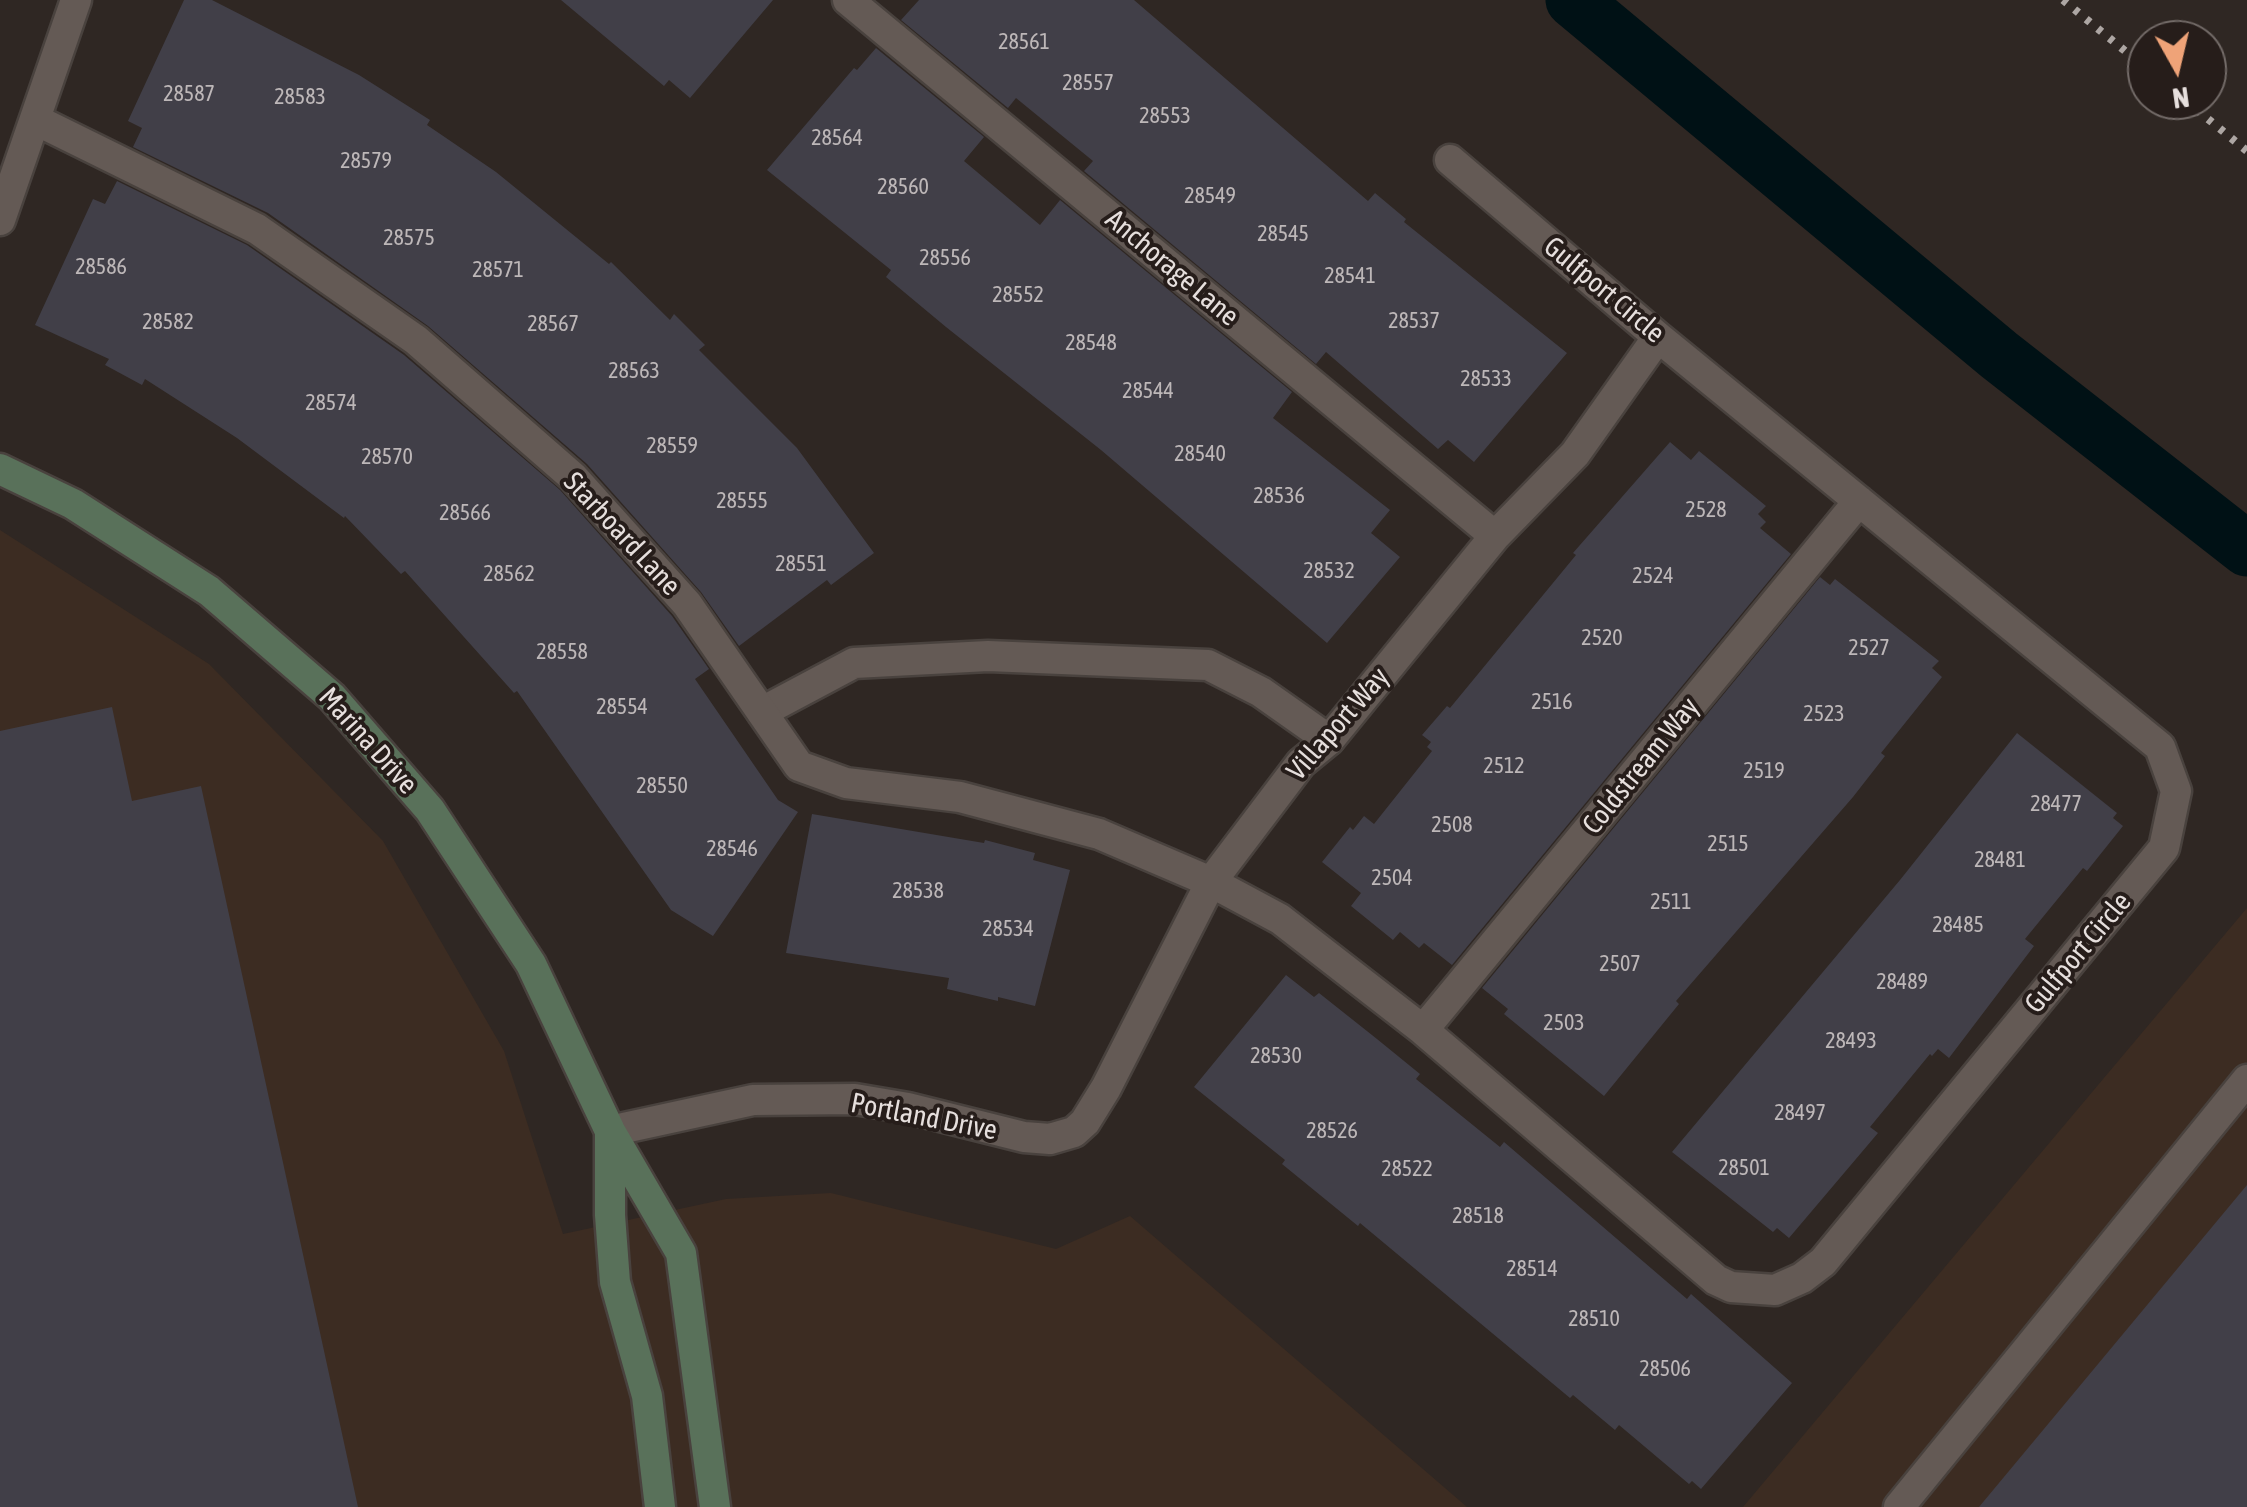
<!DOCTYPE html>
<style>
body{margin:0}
#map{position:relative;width:2247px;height:1507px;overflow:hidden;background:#2f2723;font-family:"Asap Condensed",sans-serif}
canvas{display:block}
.north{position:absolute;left:2127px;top:20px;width:100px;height:100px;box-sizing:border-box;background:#261d1a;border:2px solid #736b68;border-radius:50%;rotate:172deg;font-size:28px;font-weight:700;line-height:40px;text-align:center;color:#e6dfdd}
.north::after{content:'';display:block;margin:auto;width:35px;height:45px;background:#efa378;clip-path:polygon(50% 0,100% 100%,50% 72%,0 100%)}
</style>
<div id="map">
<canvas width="2247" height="1507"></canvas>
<div class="north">N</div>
</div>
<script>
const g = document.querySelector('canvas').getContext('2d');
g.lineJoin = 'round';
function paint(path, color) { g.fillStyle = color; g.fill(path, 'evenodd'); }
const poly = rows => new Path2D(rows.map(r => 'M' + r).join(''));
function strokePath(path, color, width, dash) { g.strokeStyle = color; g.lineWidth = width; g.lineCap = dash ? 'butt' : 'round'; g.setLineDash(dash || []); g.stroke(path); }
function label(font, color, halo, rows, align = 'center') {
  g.font = font + ' "Asap Condensed",sans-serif'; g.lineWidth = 8; g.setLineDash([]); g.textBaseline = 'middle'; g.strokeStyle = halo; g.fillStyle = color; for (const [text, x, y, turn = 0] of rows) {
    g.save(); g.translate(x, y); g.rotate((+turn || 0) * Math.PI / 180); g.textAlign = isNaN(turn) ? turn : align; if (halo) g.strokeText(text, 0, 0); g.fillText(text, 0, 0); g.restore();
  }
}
const industrial = poly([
 [0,530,209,664,383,841,504,1051,563,1234,726,1199,831,1193,1056,1249,1130,1216,1467,1507,0,1507],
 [2247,908,2247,1507,1743,1507]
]);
const canal = poly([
 [1573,0,1999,355,2247,549]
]);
const building = poly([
 [184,0,212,0,359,75,430,120,427,125,496,172,609,264,611,262,670,320,674,314,705,345,699,350,797,448,874,553,831,585,827,580,739,646,701,592,587,464,428,326,268,213,133,147,142,128,128,121],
 [561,0,773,0,690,98,669,80,664,86],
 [919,0,1134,0,1368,201,1375,193,1406,219,1404,222,1567,353,1474,462,1448,440,1438,449,1326,352,1316,364,1084,171,1093,161,1016,98,1008,108,901,20],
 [876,48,984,137,964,161,1040,225,1060,200,1292,392,1273,418,1390,510,1371,533,1400,557,1327,643,1101,450,946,327,886,277,891,270,767,170,854,68,857,70],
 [117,181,247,245,404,355,560,490,672,616,709,669,695,679,778,800,798,812,713,936,671,910,517,691,514,693,405,571,401,574,345,516,344,518,237,438,145,379,142,385,105,365,109,359,35,325,93,199,105,204],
 [1670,442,1691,460,1699,451,1766,506,1758,514,1766,522,1760,528,1791,554,1452,965,1424,943,1419,948,1400,932,1393,940,1351,906,1361,893,1322,862,1350,827,1353,830,1364,816,1374,824,1432,751,1427,747,1431,742,1422,735,1447,706,1450,708,1576,555,1573,553],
 [1820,577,1830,585,1835,579,1939,661,1932,668,1942,677,1881,753,1885,756,1853,797,1676,1001,1679,1004,1604,1096,1504,1014,1508,1009,1482,988],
 [112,707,132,801,201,786,358,1507,0,1507,0,731],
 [2017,733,2117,813,2113,818,2123,826,2087,871,2083,868,2025,939,2034,946,1949,1058,1938,1049,1932,1056,1930,1054,1870,1127,1878,1133,1789,1238,1777,1228,1773,1232,1672,1152,1900,880],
 [812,814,984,843,985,840,1035,853,1033,860,1070,870,1035,1006,998,997,998,1001,947,989,949,978,786,953],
 [1286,975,1314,997,1319,993,1377,1039,1420,1074,1416,1079,1500,1147,1504,1142,1687,1299,1691,1294,1792,1383,1701,1489,1692,1481,1689,1484,1619,1425,1615,1430,1573,1395,1570,1398,1360,1223,1358,1226,1282,1164,1285,1160,1194,1087],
 [2247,1185,2247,1507,1979,1507]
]);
const lane = poly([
 [762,712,854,663,988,656,1208,665,1261,692,1329,740],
 [1899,1507,2247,1080]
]);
const street = poly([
 [848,0,1495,536],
 [36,120,257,229,416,340,573,477,687,604,799,766,846,783,960,797,1099,834,1211,882,1280,919,1423,1030,1716,1280,1731,1287,1775,1290,1802,1278,1823,1262,2164,848,2176,791,2160,747,1658,337,1450,160],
 [0,220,76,0],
 [1423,1030,1859,501],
 [610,1131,753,1100,855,1099,908,1108,1024,1137,1050,1139,1074,1132,1085,1122,1106,1088,1211,882,1301,763,1329,740,1495,536,1575,454,1658,337]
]);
const secondary = poly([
 [0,469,73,504,209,591,332,697,430,810,531,964,610,1131,681,1253,715,1507],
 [610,1134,610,1215,615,1282,647,1396,660,1507]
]);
const rail = poly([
 [2063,0,2147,69],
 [2185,100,2247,151]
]);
const numberNames = [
 ["28561",1024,42],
 ["28557",1088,83],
 ["28587",189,94],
 ["28583",300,97],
 ["28553",1165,116],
 ["28564",837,138],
 ["28579",366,161],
 ["28560",903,187],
 ["28549",1210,196],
 ["28545",1283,234],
 ["28575",409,238],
 ["28556",945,258],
 ["28586",101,267],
 ["28571",498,270],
 ["28541",1350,276],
 ["28552",1018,295],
 ["28537",1414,321],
 ["28582",168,322],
 ["28567",553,324],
 ["28548",1091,343],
 ["28563",634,371],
 ["28533",1486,379],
 ["28544",1148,391],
 ["28574",331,403],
 ["28559",672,446],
 ["28540",1200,454],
 ["28570",387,457],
 ["28536",1279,496],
 ["28555",742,501],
 ["2528",1706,510],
 ["28566",465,513],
 ["28551",801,564],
 ["28532",1329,571],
 ["28562",509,574],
 ["2524",1653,576],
 ["2520",1602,638],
 ["2527",1869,648],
 ["28558",562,652],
 ["2516",1552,702],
 ["28554",622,707],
 ["2523",1824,714],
 ["2512",1504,766],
 ["2519",1764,771],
 ["28550",662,786],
 ["28477",2056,804],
 ["2508",1452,825],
 ["2515",1728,844],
 ["28546",732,849],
 ["28481",2000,860],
 ["2504",1392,878],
 ["28538",918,891],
 ["2511",1671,902],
 ["28485",1958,925],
 ["28534",1008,929],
 ["2507",1620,964],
 ["28489",1902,982],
 ["2503",1564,1023],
 ["28493",1851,1041],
 ["28530",1276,1056],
 ["28497",1800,1113],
 ["28526",1332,1131],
 ["28501",1744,1168],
 ["28522",1407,1169],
 ["28518",1478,1216],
 ["28514",1532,1269],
 ["28510",1594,1319],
 ["28506",1665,1369]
];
const streetNames = [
 ["Anchorage Lane",1172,268,40],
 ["Gulfport Circle",1604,290,40],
 ["Starboard Lane",622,534,47],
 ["Villaport Way",1338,724,-49],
 ["Marina Drive",368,741,48],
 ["Coldstream Way",1641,766,-51],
 ["Gulfport Circle",2078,953,-50],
 ["Portland Drive",924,1117,11]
];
paint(industrial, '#3c2c22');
strokePath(canal, '#001115', 55);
paint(building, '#413f48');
strokePath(lane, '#49423e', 35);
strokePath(street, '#49423e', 35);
strokePath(secondary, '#49423e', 35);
strokePath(lane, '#645a55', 30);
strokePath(street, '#645a55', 30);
strokePath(secondary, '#59715a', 30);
strokePath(rail, '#ada6a3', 8, [5, 10]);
label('22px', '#bdb7b8', null, numberNames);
label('28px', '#e6dfdd', '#261d1a', streetNames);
</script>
